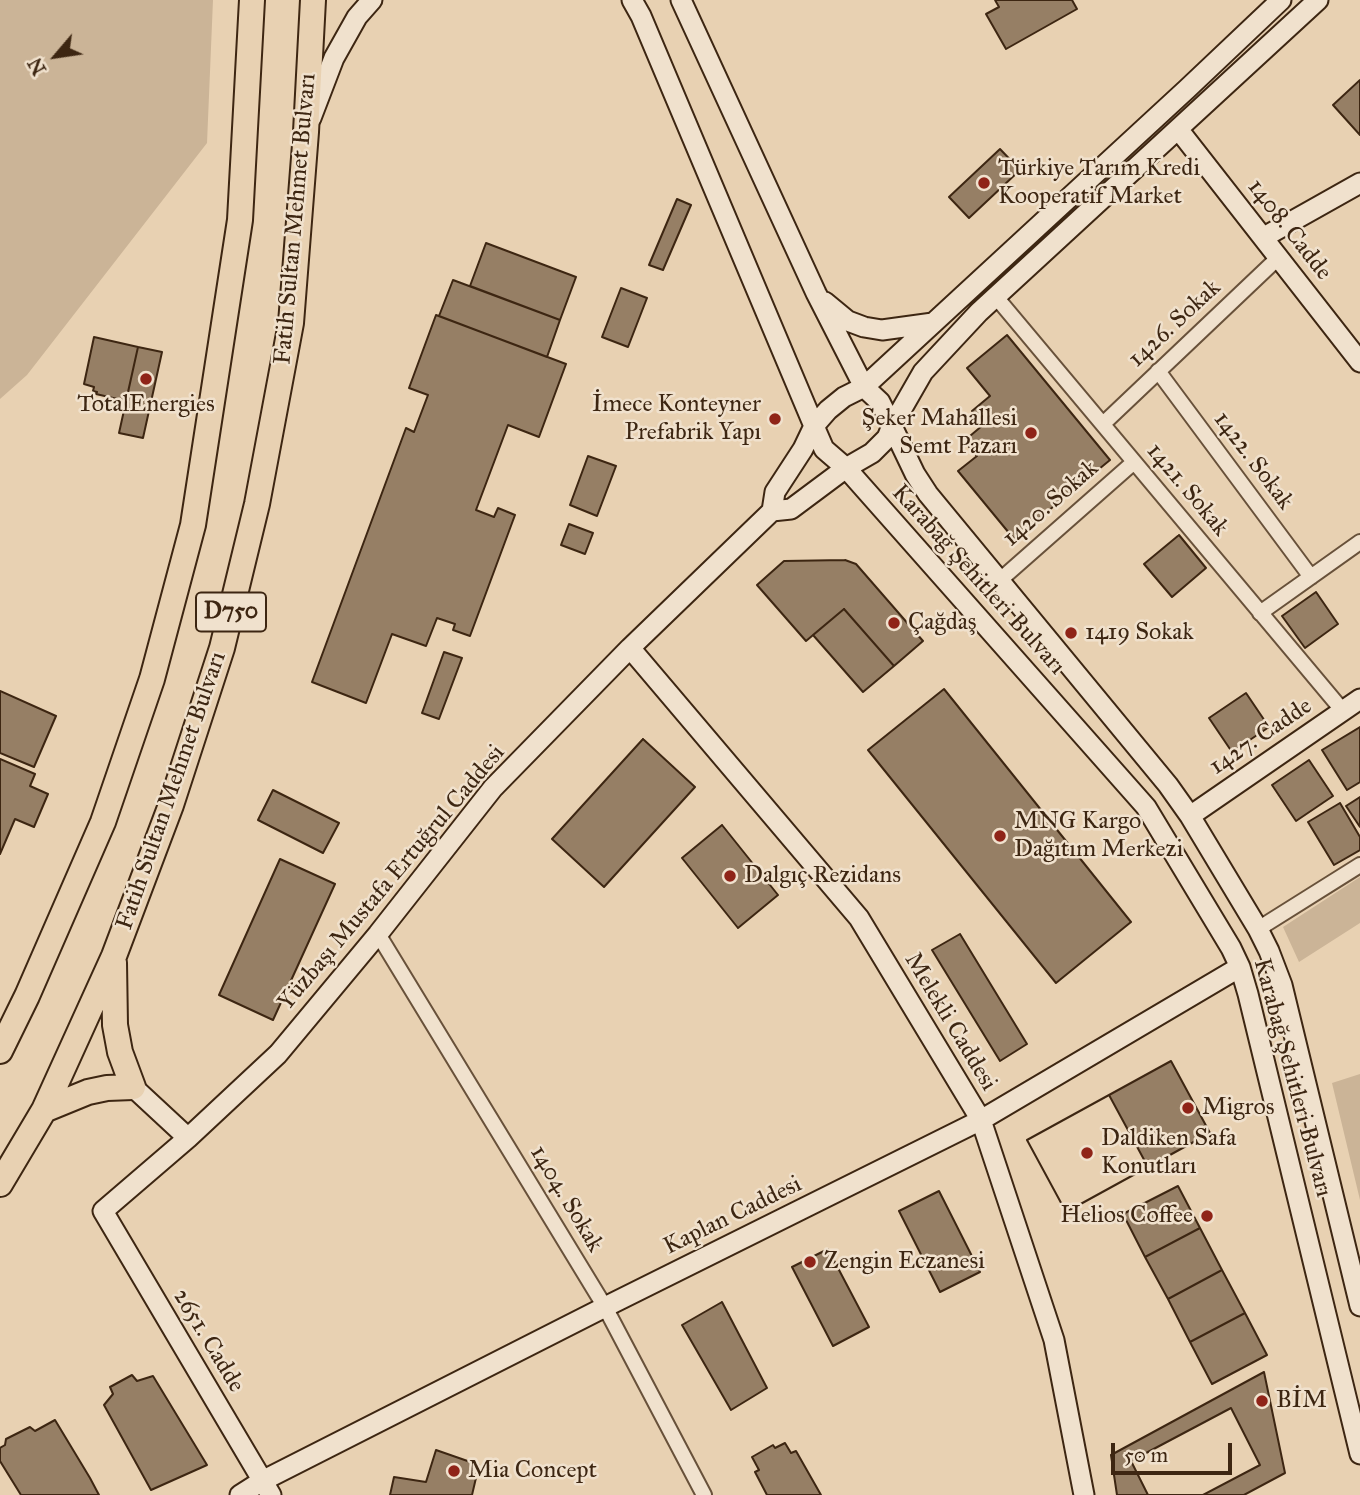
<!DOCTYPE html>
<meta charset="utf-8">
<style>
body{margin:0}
#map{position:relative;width:1360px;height:1495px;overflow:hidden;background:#e8d1b2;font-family:"IM FELL Great Primer",serif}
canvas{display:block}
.north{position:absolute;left:21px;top:21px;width:70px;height:70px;-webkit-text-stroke:5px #f0e1cd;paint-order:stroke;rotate:241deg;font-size:19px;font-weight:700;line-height:28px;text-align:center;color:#3d2612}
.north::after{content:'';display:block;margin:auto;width:24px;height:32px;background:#3d2612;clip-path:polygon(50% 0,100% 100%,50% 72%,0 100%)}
.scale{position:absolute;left:1111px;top:1443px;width:121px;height:32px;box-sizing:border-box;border:4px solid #3d2612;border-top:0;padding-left:9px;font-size:21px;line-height:24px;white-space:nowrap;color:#3d2612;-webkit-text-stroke:5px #f0e1cd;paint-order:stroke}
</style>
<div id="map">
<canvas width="1360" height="1495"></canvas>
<div class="north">N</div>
<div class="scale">50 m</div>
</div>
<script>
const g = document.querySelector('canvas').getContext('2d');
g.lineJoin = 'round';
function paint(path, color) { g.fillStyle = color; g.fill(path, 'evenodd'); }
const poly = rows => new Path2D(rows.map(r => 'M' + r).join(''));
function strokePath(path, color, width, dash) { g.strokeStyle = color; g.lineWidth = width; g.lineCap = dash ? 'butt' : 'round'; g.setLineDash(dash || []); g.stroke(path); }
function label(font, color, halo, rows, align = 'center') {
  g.font = font + ' "IM FELL Great Primer",serif'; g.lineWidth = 5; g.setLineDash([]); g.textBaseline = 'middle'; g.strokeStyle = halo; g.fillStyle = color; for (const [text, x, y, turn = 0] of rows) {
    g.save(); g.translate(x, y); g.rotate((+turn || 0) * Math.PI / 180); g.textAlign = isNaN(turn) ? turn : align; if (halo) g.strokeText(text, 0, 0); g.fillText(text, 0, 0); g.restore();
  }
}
const green = poly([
 [0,0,213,0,207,143,27,375,0,399],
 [1360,877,1360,923,1299,962,1283,927],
 [1360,1074,1360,1200,1332,1083]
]);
const building = poly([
 [995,0,1072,0,1077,9,1006,49,986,14,999,7,995,0],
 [1360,80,1360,135,1333,105,1360,80],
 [1000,149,1020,170,969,218,949,197,1000,149],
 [677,199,691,205,663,270,649,265,677,199],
 [486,243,576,277,560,320,470,286,486,243],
 [453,280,560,320,547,357,439,316,453,280],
 [621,288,647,298,628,347,602,337,621,288],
 [436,315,566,364,539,437,508,425,476,510,494,517,498,508,515,515,470,636,453,630,455,624,437,618,426,646,392,634,366,703,312,682,406,428,414,432,428,395,409,388,436,315],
 [1007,335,1110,460,1014,539,958,471,977,456,964,441,983,425,972,411,990,396,967,368,1007,335],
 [94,337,138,347,126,401,96,394,97,392,93,391,94,387,84,384,94,337],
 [138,347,162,352,143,438,119,433,138,347],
 [588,456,616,466,597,516,570,505,588,456],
 [569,524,593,533,585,554,561,545,569,524],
 [1179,535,1206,568,1172,597,1144,564,1179,535],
 [845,560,856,564,923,641,894,666,844,609,806,641,757,585,784,561,845,560],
 [1316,592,1338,624,1305,648,1282,616,1316,592],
 [844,609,894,666,863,692,813,635,844,609],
 [444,652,462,658,439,719,422,713,444,652],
 [944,689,1131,922,1056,983,868,750,944,689],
 [0,691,56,716,34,767,0,753,0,691],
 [1246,693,1269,727,1232,752,1209,718,1246,693],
 [1360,727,1360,782,1347,790,1322,750,1360,727],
 [643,739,695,787,604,887,552,839,643,739],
 [0,759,35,774,30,786,48,794,34,827,15,819,0,854,0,759],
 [1309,760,1333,796,1296,821,1272,785,1309,760],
 [273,790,339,823,323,853,258,820,273,790],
 [1360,797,1360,827,1346,806,1360,797],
 [1340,803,1360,837,1360,850,1334,865,1308,822,1340,803],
 [722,825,778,895,738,928,682,858,722,825],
 [280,859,335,884,273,1020,219,995,280,859],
 [960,934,1027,1044,1000,1061,932,950,960,934],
 [1171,1061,1210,1133,1066,1212,1027,1140,1171,1061],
 [1109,1095,1148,1167,1066,1212,1027,1140,1109,1095],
 [1178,1186,1200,1228,1145,1257,1123,1214,1178,1186],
 [939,1191,980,1272,940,1292,899,1211,939,1191],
 [1200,1228,1222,1270,1168,1299,1145,1257,1200,1228],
 [828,1249,869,1327,833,1346,792,1267,828,1249],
 [1222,1270,1245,1313,1190,1342,1168,1299,1222,1270],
 [722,1302,767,1388,731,1410,682,1325,722,1302],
 [1245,1313,1267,1355,1212,1384,1190,1342,1245,1313],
 [1264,1372,1285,1473,1244,1495,1117,1495,1111,1455,1264,1372],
 [132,1375,137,1381,153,1376,207,1465,151,1490,104,1405,113,1394,110,1387,132,1375],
 [1231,1408,1260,1465,1203,1495,1148,1495,1131,1461,1231,1408],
 [55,1420,90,1478,99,1495,21,1495,0,1461,0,1448,5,1445,6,1439,30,1427,35,1431,55,1420],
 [785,1443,791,1453,796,1451,821,1495,767,1495,755,1472,759,1470,752,1457,773,1445,775,1448,785,1443],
 [436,1450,479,1465,472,1495,390,1495,394,1477,426,1482,436,1450]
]);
const street = poly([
 [996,297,1343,711],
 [1158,371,1311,577],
 [1103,424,1279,257],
 [999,581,1134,462],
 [1260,613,1360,542],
 [1258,929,1360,865],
 [378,934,605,1307,704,1495]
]);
const secondary = poly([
 [632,0,641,16,814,426,803,449,775,492,772,511,791,509,846,468,872,453,887,438,892,426,880,402,864,387,816,293,681,0],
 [1281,0,1187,89,864,387,844,397,828,410,814,426,824,449,846,468,1146,807,1231,948,1240,967,1248,994,1360,1454],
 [1318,0,979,312,923,372,892,426,915,474,928,494,1168,785,1190,816,1258,929,1269,951,1282,985,1360,1306],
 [311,118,334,58,357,17,372,0],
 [1178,129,1360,362],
 [1264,237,1360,183],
 [825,302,848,321,864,327,882,330,933,323],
 [630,648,859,918,981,1120,1054,1340,1084,1495],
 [1190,816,1360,699],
 [133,1087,188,1138],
 [240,1495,262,1481,605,1307,981,1120,1240,967],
 [271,1495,103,1211,188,1138,278,1054,378,934,493,788,630,648,772,511]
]);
const highway = poly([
 [0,1051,27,996,103,822,152,679,193,525,240,220,252,0],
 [44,1110,88,1092,107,1088,133,1087,120,1052,115,1025,114,963],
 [0,1184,44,1110,114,956,171,805,222,648,257,504,291,323,306,132,313,0]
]);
const markers = [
 [984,183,7,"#8f2418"],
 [146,379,7,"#8f2418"],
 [775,419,7,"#8f2418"],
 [1031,433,7,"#8f2418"],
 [894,623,7,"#8f2418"],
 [1071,633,7,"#8f2418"],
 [1000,836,7,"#8f2418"],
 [730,876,7,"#8f2418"],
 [1188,1108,7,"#8f2418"],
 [1087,1153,7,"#8f2418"],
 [1207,1216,7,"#8f2418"],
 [810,1262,7,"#8f2418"],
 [1262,1401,7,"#8f2418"],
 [454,1471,7,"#8f2418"]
];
const shields = [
 [231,612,70]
];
const shieldNames = [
 ["D750",231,612]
];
const poiNames = [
 ["Türkiye Tarım Kredi",998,169],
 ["Kooperatif Market",998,197],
 ["TotalEnergies",146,405,"center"],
 ["İmece Konteyner",761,405,"right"],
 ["Prefabrik Yapı",761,433,"right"],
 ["Şeker Mahallesi",1017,419,"right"],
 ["Semt Pazarı",1017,447,"right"],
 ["Çağdaş",908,623],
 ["1419 Sokak",1085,633],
 ["MNG Kargo",1014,822],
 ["Dağıtım Merkezi",1014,850],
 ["Dalgıç Rezidans",744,876],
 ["Migros",1202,1108],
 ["Daldiken Safa",1101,1139],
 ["Konutları",1101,1167],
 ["Helios Coffee",1193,1216,"right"],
 ["Zengin Eczanesi",824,1262],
 ["BİM",1276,1401],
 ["Mia Concept",468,1471]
];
const streetNames = [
 ["Fatih Sultan Mehmet Bulvarı",296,219,-85],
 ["1408. Cadde",1289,230,52],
 ["1426. Sokak",1175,324,-43],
 ["1422. Sokak",1253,461,53],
 ["1421. Sokak",1187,490,50],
 ["1420. Sokak",1051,504,-41],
 ["Karabağ Şehitleri Bulvarı",978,580,48],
 ["1427. Cadde",1261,737,-34],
 ["Fatih Sultan Mehmet Bulvarı",172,791,-71],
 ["Yüzbaşı Mustafa Ertuğrul Caddesi",392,878,-50],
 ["Melekli Caddesi",950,1022,59],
 ["Karabağ Şehitleri Bulvarı",1292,1078,75],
 ["1404. Sokak",566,1199,59],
 ["Kaplan Caddesi",733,1216,-26],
 ["2651. Cadde",208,1341,59]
];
paint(green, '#cbb497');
paint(building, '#967f65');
strokePath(building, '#3d2612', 2);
strokePath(street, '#68513a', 18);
strokePath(secondary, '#3d2612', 23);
strokePath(highway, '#3d2612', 28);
strokePath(street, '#f0e1cd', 14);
strokePath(secondary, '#f0e1cd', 19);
strokePath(highway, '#e8d1b2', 24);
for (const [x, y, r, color] of markers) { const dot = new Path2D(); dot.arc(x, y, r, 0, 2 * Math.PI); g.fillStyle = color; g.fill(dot); strokePath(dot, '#f0e1cd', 2.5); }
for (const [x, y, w] of shields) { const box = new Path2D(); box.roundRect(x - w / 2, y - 19.5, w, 39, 5); g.fillStyle = '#f0e1cd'; g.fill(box); strokePath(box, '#3d2612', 2); }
label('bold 23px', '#3d2612', null, shieldNames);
label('24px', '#3d2612', '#f0e1cd', poiNames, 'left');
label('24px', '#3d2612', '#f0e1cd', streetNames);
</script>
